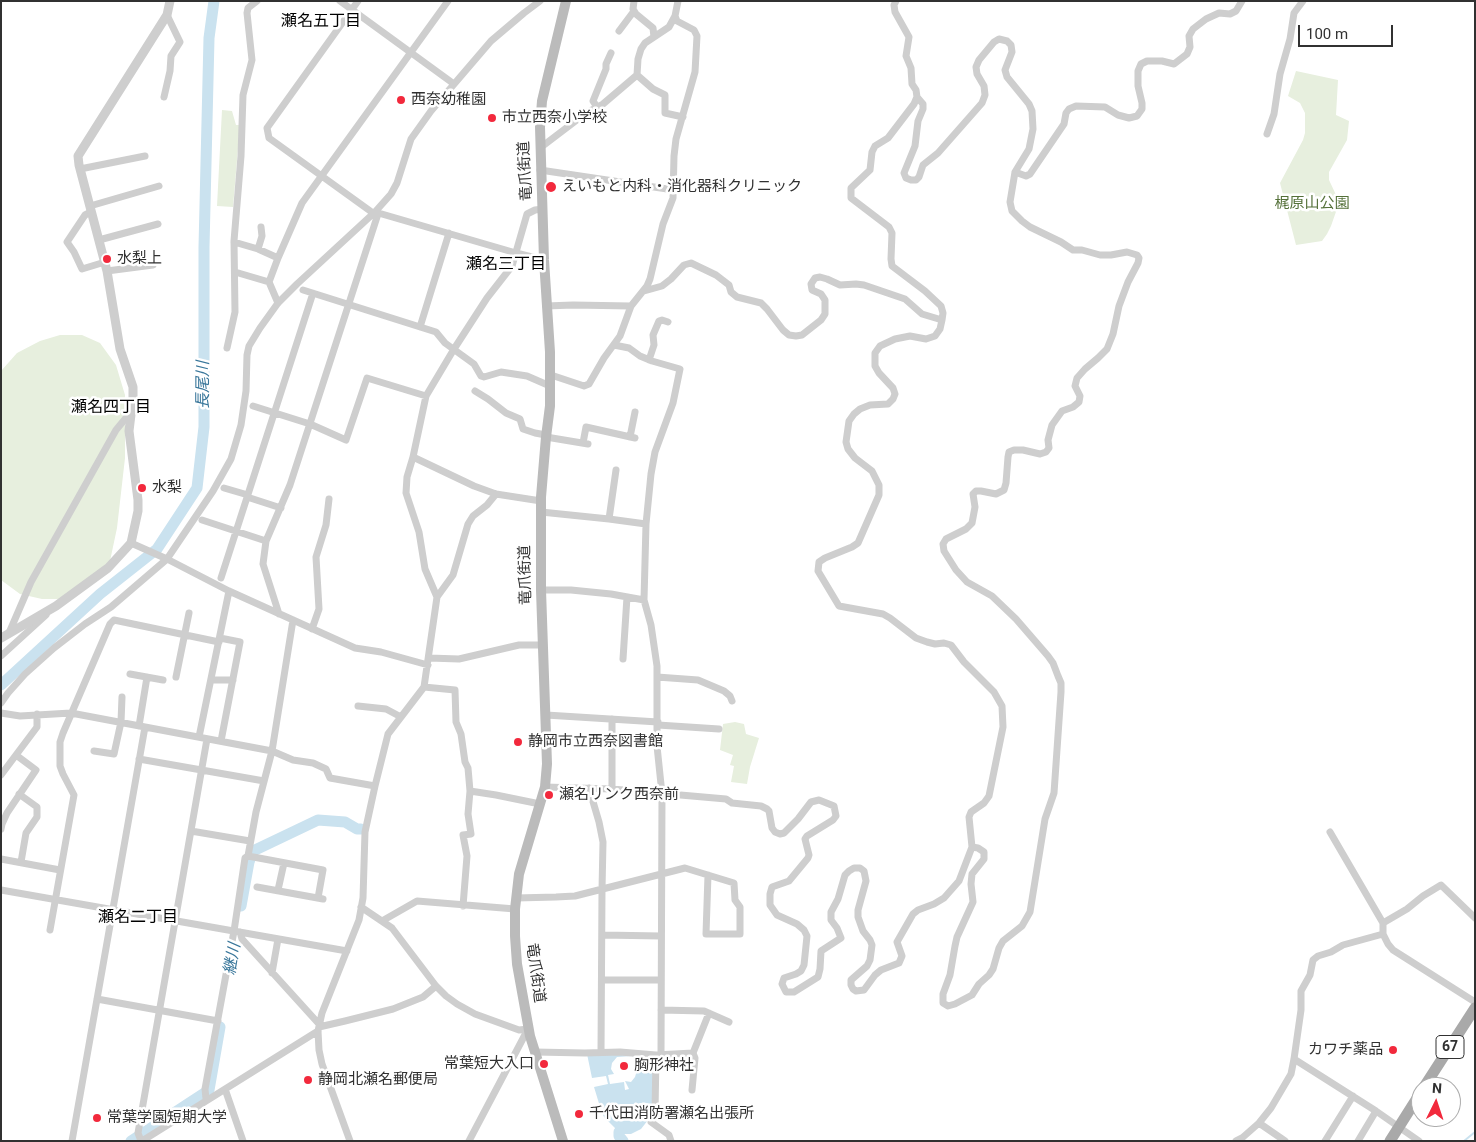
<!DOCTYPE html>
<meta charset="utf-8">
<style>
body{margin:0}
#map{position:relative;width:1476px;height:1142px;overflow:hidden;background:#fff;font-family:Roboto,sans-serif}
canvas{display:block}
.frame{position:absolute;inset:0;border:2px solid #313131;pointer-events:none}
.north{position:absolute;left:1411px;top:1077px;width:50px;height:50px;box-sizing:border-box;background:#fff;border:1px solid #adadad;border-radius:50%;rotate:4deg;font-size:14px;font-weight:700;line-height:20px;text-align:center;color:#313131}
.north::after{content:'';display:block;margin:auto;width:18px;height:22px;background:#f2293c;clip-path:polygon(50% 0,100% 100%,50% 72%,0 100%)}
.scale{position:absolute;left:1298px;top:25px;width:95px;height:22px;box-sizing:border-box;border:2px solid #313131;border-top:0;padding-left:6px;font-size:15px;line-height:18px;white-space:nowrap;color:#313131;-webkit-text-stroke:4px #fff;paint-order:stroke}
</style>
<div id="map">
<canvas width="1476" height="1142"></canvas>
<div class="frame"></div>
<div class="north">N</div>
<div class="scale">100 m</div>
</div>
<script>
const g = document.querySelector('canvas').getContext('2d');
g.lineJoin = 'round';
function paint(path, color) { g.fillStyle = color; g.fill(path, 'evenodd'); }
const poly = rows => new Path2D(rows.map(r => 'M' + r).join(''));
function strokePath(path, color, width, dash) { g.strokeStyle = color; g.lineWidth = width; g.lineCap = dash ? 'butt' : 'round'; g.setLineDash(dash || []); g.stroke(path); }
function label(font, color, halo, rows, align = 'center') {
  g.font = font + ' Roboto,"Noto Sans JP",sans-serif'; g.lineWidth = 5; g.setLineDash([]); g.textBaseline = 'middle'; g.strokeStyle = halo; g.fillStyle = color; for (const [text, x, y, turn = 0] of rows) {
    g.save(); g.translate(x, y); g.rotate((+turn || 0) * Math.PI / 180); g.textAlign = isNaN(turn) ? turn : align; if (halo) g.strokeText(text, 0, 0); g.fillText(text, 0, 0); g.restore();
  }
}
const green = poly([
 [1296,71,1338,80,1336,115,1349,121,1347,140,1329,172,1329,180,1337,197,1338,206,1331,226,1327,234,1322,241,1296,245,1280,183,1303,140,1305,133,1305,113,1300,103,1288,96],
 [222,110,232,111,236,125,240,125,233,207,217,206],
 [60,335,82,335,100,343,116,365,125,395,125,458,117,528,110,561,89,578,61,599,42,599,20,594,1,580,1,371,17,353,40,341],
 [735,722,744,724,746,734,759,738,750,767,747,784,731,782,734,766,730,765,733,755,720,750,723,724]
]);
const water = poly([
 [587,1054,654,1056,652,1115,641,1129,631,1134,624,1134,619,1132,604,1117,601,1110,594,1087,608,1084,606,1076,592,1078],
 [632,1056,636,1058,638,1067,635,1077,631,1082,625,1081,629,1089,625,1090,624,1082,610,1084,608,1075,614,1074,611,1069,612,1063,617,1057]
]);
const stream = poly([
 [1464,1141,1475,1132]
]);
const river = poly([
 [1,685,100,594,157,549,197,488,204,427,204,247,209,38,214,1],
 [241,906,249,862,253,851,318,820,345,822,357,829,361,829],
 [619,1132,619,1136,623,1141],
 [131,1141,209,1090,220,1027]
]);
const minor = poly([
 [340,1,454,84],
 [358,1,267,128,269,138,373,213],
 [634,1,633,9,636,14,653,28,654,37],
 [619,31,634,11],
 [637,75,653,89,665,95,665,113,683,117],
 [164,97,170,71,171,56,180,42,167,15],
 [917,97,923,104,923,109,918,121,915,146,904,173,906,178,911,180,916,180,919,177,923,165,938,153,982,103,985,95,984,86,977,74,976,67,979,60,994,42,999,39,1007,41,1011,45,1012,52,1005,70,1007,77,1029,104,1032,111,1033,129,1029,149,1015,172,1010,202,1012,211,1022,221,1030,227,1061,242,1073,250,1082,250,1100,255,1111,255,1127,252,1137,255,1139,258,1138,263,1128,282,1119,306,1113,334,1107,349,1098,358,1085,369,1077,378,1075,386,1080,396,1079,402,1073,407,1062,411,1052,425,1048,440,1049,448,1046,452,1040,454,1023,450,1014,450,1009,452,1008,457,1006,483,1004,490,996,494,981,491,976,491,973,494,975,507,972,523,966,529,946,539,943,544,944,551,956,570,967,582,992,596,1016,619,1048,656,1053,663,1058,676,1061,683,1061,692,1054,793,1045,819,1030,912,1022,926,1003,941,999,948,993,969,989,975,979,984,972,995,955,1004,948,1006,943,1003,943,994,950,975,955,946,957,937,973,902,971,884,972,874,984,859,984,852,978,848,972,847],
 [597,107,593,101,606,69,606,64,611,53],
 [1267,134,1274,114,1280,74,1290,39,1294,13,1303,1],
 [540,148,586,113,603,104,637,75,638,59,641,49,645,43,669,27,675,16],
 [80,169,145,156],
 [540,170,674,190],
 [1015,172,1026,176,1030,174,1064,124,1066,113,1069,109,1076,106,1105,107,1118,115,1129,118,1137,116,1142,109,1142,103,1138,86,1138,71,1141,64,1147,61,1162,61,1174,64,1187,54,1190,47,1189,36,1193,29,1206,19,1219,13,1230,14,1236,11,1242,1],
 [90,206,159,186],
 [91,212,85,215,67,242,74,252,82,269,105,262],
 [375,212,516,253,544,260],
 [99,240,158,224],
 [234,242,258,249,278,258],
 [258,249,262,236,261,227],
 [107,271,153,265],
 [235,272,269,282],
 [303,290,436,332,445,343,474,364,481,376,484,377,501,372,527,376,550,386],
 [644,291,662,286,671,279,684,265,691,263,716,275,729,285,731,292,737,297,761,303,767,309,783,330,789,335,796,336,802,335,821,320,825,314,825,300,821,294,812,290,811,284,815,278,820,277,827,279,840,285,856,284,864,285,905,299,922,314,942,320],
 [278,303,269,282,278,258,302,203,448,1],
 [546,306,573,305,631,306],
 [420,327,449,233],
 [614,345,629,348,640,356,652,361,680,369,673,403,655,452,651,474,646,524],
 [227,348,235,312,234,241,241,156,243,95,252,60,247,13,248,8,257,1],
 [649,360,654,345,653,335,659,321,662,320,668,322],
 [551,375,584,386,589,384,604,358,620,336,631,306,647,286,650,279,663,224,673,198,674,156,676,139,695,72,697,36,694,30,677,21,675,16,678,1],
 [475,391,488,399,506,413,520,419,523,429,535,433,546,435],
 [253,406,310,424,346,440,367,378,426,396],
 [546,437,588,444],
 [630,437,635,412],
 [583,443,586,427,635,438],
 [413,457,474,486,496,494,541,501],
 [224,488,248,495],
 [247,497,281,508],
 [541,512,609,519,646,524,644,600,651,625,657,666,657,746,662,794,661,1055],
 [609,519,616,470],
 [202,520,266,541],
 [131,543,167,559,229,591,355,648,381,652,428,665],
 [221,578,313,293],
 [541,590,571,590,611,594,644,600],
 [437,597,453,575,468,524,473,516,487,505,496,494],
 [279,614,263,564,266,541,290,485,377,217,375,212],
 [312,629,319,609,316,557,326,525,329,499],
 [9,633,31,582,116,430,130,413],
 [220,638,240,642,221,741],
 [1,656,46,615],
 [429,658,459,659,519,645,543,645],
 [623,659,627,597],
 [130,674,163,680],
 [176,677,189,613],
 [657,677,698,680,724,691,730,696,732,701],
 [211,680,233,680],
 [424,687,455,690,456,722,461,734,465,762,468,768,470,791,468,814,471,834,463,835,467,856,463,906],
 [1,703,8,693,25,674,54,648,85,624,111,607,167,559,213,491,231,459,241,425,246,391,247,355,249,346,260,328,278,303,297,284,375,212,391,194,397,183,411,139,431,111,491,41,524,13,540,1],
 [358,706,386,709,401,717],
 [1,713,20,716,71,713,272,751,293,760,313,763,326,769,330,778,375,786],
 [546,715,658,722],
 [658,725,719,729],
 [139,726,147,677],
 [199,737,229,591],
 [94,751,114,754,121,722,122,697],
 [139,759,264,781],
 [1,775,37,727,37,714],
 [545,787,612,789,726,799,732,803,761,806,767,809,769,811,772,828,775,832,780,834,784,833,798,819,811,802,819,800,834,806,836,816,833,820,807,836,805,839,809,855,808,858,789,881,772,887,770,894,770,905,777,915,797,924,804,930,807,936,804,965,801,971,796,974,784,978,782,984,786,992,794,992,818,977,820,969,821,951,841,938,837,928,831,920,831,912,838,899,845,875,849,871,854,868,860,868,864,871,866,881,858,910,858,917,863,931,870,940,872,945,870,960,867,966,851,980,851,985,853,989,856,991,864,990,875,975,881,970,899,963,902,956,897,942,913,914,918,910,934,904,944,898,959,881,972,847,969,817,971,812,984,803,989,796,1003,727,1002,706,994,692,964,662,951,645,944,643,935,644,927,642,916,638,890,618,883,614,839,606,818,571,819,562,825,558,852,547,858,543,879,495,879,485,872,471,855,458,848,449,846,442,849,421,854,414,860,409,870,405,888,404,893,399,895,394,893,388,879,373,875,366,875,353,880,346,895,339,910,336,926,339,935,336,940,329,942,320,943,313,941,306,925,291,892,266,891,259,892,233,889,227,851,198,851,188,870,170,872,152,875,146,888,138,914,104,917,97,916,90,912,84,911,68,906,56,909,37,895,12,894,5,896,1],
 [589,788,599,822,603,842,602,890,601,1052],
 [612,789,612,719],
 [470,791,496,795,540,804],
 [19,794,37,807,37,817,26,833,21,862],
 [1,829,2,824,7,813,36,770,16,755],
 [191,831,250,841],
 [1330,832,1383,923,1383,934,1388,944,1393,950,1475,1002],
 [248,856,323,870,318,898],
 [1,859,60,870],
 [257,887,323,899],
 [1,890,347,951],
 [278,890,284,863],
 [516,898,556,897,575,896,685,868,734,883,735,900,740,907,740,934,706,934,708,875],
 [361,907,392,928,436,986,446,996,457,1004,475,1014,519,1030,528,1029,469,1141],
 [382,921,417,901,515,909],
 [1383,923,1407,909,1423,896,1441,885,1475,918],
 [50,930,74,795,63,774,60,766,60,742,63,733,110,624,114,620,219,642],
 [240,932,242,939,319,1024],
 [602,935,661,936],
 [272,973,278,939],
 [602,980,661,980],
 [97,999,218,1021],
 [661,1010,704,1011,729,1022],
 [319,1027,345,1021,393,1009,423,997,436,986],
 [535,1052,585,1053,620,1052,656,1055,693,1053],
 [656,1055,655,1112,651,1122,669,1135,671,1141],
 [1294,1059,1376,1111,1419,1141],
 [225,1089,243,1141],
 [692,1090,695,1058,693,1053,709,1013],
 [206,1099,205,1089,234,931,245,858,248,856,256,812,272,751,293,620],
 [1259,1123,1285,1141],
 [72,1141,145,727],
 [141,1141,138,1133,207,739],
 [142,1141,318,1031],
 [350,1141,322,1064,319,1050,318,1031,322,1013,359,920,363,898,365,832,375,786,388,734,424,687,437,597,425,569,419,532,406,493,407,477,413,457,426,396,454,349,487,298,512,266,527,214,535,210,543,209],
 [1236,1141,1242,1138,1259,1123,1271,1108,1291,1074,1294,1059,1301,1010,1301,991,1310,975,1313,960,1318,956,1331,952,1343,945,1383,934],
 [1325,1141,1353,1096],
 [1358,1141,1376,1111]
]);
const tertiary = poly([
 [1,638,56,606,108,568,131,543,138,511,138,500,129,431,133,398,133,387,120,349,107,271,79,165,78,156,167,15,170,1]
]);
const secondary = poly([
 [563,1141,530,1036,517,964,515,936,515,909,519,874,545,787,547,764,541,590,541,497,546,437,550,406,550,352,544,260,540,127,542,101,566,1]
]);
const primary = poly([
 [1424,1087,1475,1008],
 [1390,1141,1421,1092]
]);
const markers = [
 [401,100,5,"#f2293c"],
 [492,118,5,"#f2293c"],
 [551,187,6,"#f2293c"],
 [107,259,5,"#f2293c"],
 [142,488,5,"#f2293c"],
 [518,742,5,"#f2293c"],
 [549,795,5,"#f2293c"],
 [1393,1050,5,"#f2293c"],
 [544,1064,5,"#f2293c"],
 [624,1066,5,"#f2293c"],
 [308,1080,5,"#f2293c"],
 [579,1114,5,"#f2293c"],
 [97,1118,5,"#f2293c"]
];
const shields = [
 [1450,1047,28]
];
const shieldNames = [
 ["67",1450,1047]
];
const poiNames = [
 ["西奈幼稚園",411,100],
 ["市立西奈小学校",502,118],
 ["えいもと内科・消化器科クリニック",562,187],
 ["水梨上",117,259],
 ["水梨",152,488],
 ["静岡市立西奈図書館",528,742],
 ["瀬名リンク西奈前",559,795],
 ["カワチ薬品",1383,1050,"right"],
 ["常葉短大入口",534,1064,"right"],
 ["胸形神社",634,1066],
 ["静岡北瀬名郵便局",318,1080],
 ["千代田消防署瀬名出張所",589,1114],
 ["常葉学園短期大学",107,1118]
];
const streetNames = [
 ["竜爪街道",526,171,-93],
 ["竜爪街道",526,575,-91],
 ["竜爪街道",535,973,82]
];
const parkNames = [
 ["梶原山公園",1312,204]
];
const neighbourhoodNames = [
 ["瀬名五丁目",321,22],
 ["瀬名三丁目",506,265],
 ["瀬名四丁目",111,408],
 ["瀬名二丁目",138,918]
];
const waterNames = [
 ["長尾川",204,385,-90],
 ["継川",233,959,-80]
];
paint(green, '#e7efde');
paint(water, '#cae2ef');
strokePath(stream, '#cae2ef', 2);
strokePath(river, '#cae2ef', 11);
strokePath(minor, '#cecece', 7);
strokePath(tertiary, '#cecece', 9);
strokePath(secondary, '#bbb', 10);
strokePath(primary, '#a9a9a9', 11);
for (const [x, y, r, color] of markers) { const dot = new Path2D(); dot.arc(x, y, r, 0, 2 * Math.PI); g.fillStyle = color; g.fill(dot); strokePath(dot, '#fff', 2); }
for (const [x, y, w] of shields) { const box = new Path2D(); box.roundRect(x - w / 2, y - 11.5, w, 23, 4); g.fillStyle = '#fff'; g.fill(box); strokePath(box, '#313131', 1); }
label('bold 14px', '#313131', null, shieldNames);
label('15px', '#313131', '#fff', poiNames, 'left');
label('15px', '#313131', '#fff', streetNames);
label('15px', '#55713a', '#fff', parkNames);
label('16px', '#000', '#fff', neighbourhoodNames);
label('italic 16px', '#38769a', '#fff', waterNames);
</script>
